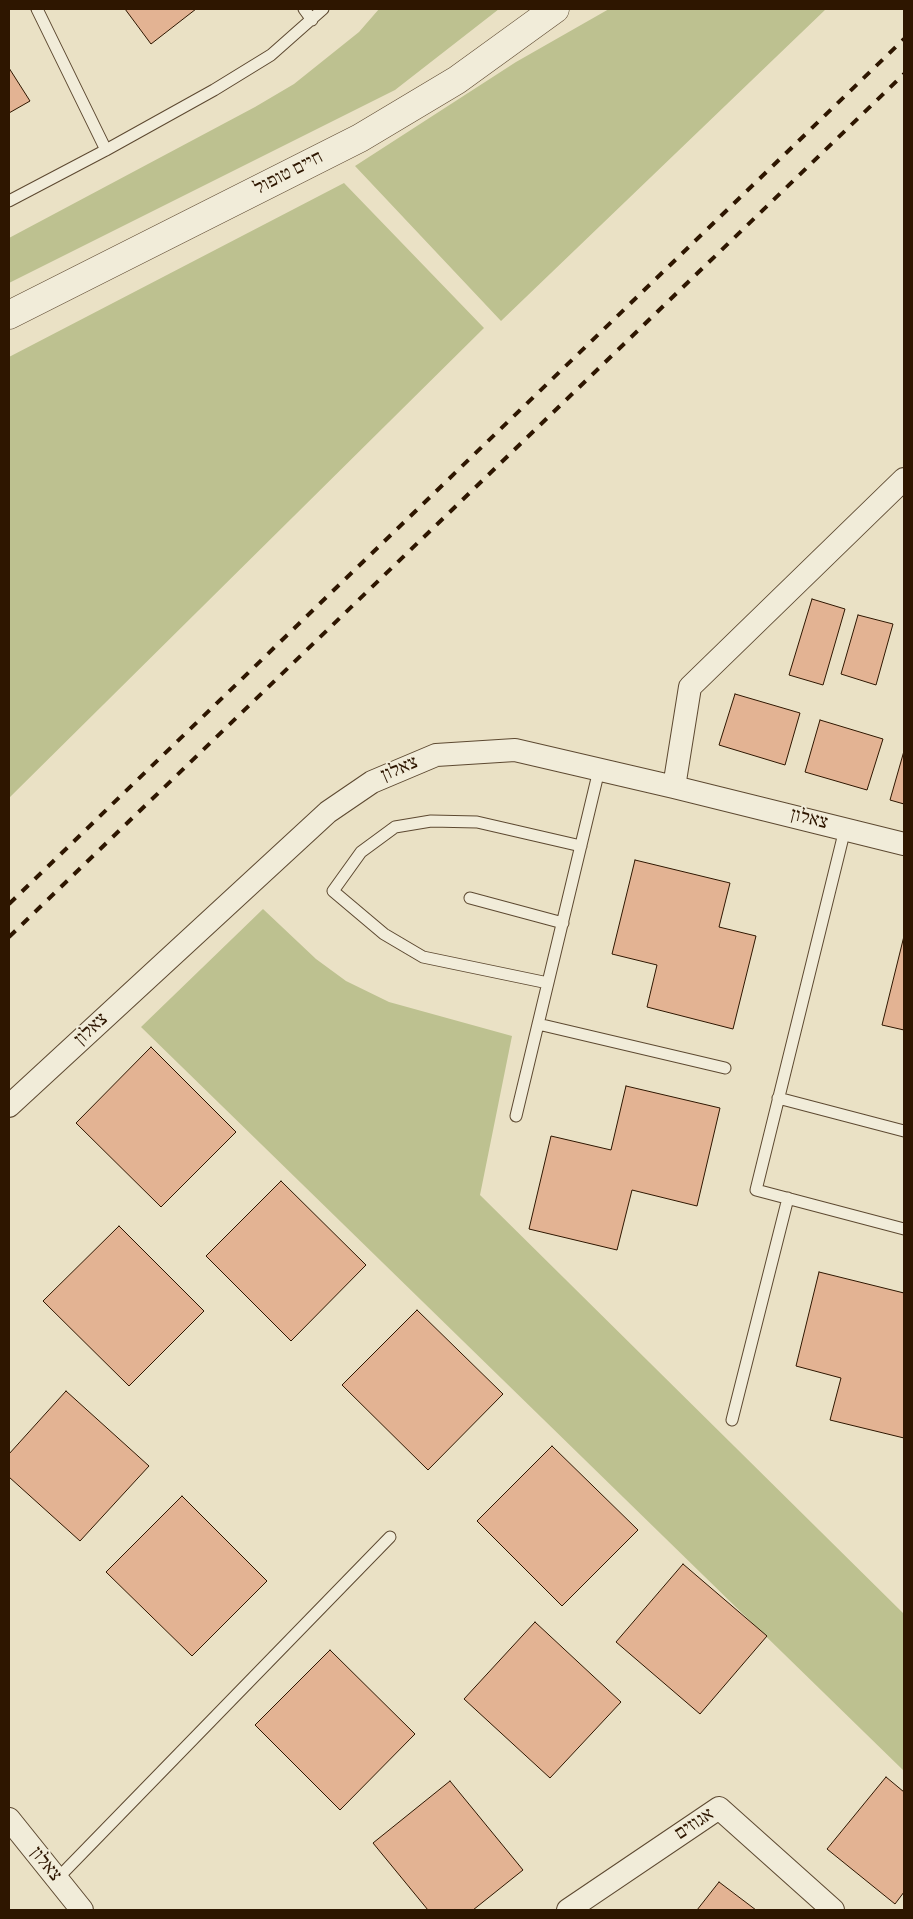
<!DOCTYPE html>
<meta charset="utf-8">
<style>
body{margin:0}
#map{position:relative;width:913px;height:1919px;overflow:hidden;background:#eae1c5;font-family:"IM FELL DW Pica",serif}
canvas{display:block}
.frame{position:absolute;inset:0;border:10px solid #2e1600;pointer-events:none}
</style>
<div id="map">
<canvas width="913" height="1919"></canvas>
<div class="frame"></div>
</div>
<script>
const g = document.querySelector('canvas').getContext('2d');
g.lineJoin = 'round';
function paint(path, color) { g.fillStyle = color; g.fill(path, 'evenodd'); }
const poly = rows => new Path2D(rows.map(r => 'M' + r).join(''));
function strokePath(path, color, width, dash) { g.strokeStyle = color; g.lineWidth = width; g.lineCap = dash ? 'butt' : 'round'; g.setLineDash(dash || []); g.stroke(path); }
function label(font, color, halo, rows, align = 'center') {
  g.font = font + ' "IM FELL DW Pica","Frank Ruhl Libre",serif'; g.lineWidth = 4; g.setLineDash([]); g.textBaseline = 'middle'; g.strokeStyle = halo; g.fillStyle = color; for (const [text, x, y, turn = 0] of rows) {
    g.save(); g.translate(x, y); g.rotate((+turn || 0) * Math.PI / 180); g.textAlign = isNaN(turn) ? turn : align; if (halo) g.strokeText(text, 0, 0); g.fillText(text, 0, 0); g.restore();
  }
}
const green = poly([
 [379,9,499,9,395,90,9,283,9,238,255,107,294,84,359,32],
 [609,9,826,9,501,321,355,166,516,62],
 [344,183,484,328,9,798,9,357],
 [263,909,316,959,346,981,389,1002,512,1036,480,1195,904,1614,904,1771,141,1027]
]);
const building = poly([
 [125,9,196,9,151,44,125,9],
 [9,68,30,101,9,113,9,68],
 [812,599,845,609,823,685,789,675,812,599],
 [858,615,893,624,876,685,841,674,858,615],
 [735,694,800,713,785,765,719,745,735,694],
 [820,720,883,739,867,790,805,772,820,720],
 [904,751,904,804,890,800,904,751],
 [635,860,730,883,719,927,756,936,733,1029,647,1007,657,965,612,954,635,860],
 [904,936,904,1030,882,1025,904,936],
 [151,1047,236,1132,161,1207,76,1123,151,1047],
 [626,1086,720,1108,697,1206,632,1190,617,1250,529,1229,551,1136,611,1150,626,1086],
 [281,1181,366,1265,291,1341,206,1256,281,1181],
 [119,1226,204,1311,129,1386,43,1301,119,1226],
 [819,1272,904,1293,904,1438,830,1420,841,1378,796,1366,819,1272],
 [417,1310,503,1394,428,1470,342,1385,417,1310],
 [66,1391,149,1466,80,1541,9,1477,9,1454,66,1391],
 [552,1446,638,1530,562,1606,477,1521,552,1446],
 [182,1496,267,1581,192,1656,106,1572,182,1496],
 [683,1564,767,1636,700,1714,616,1642,683,1564],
 [535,1622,621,1702,550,1778,464,1699,535,1622],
 [330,1650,415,1734,340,1810,255,1725,330,1650],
 [886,1777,904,1792,904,1892,895,1904,827,1849,886,1777],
 [450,1781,523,1870,473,1910,428,1910,373,1843,450,1781],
 [719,1882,756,1910,697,1910,719,1882]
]);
const service = poly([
 [37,9,106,150],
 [304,9,312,20],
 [9,201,106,150,214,90,271,55,323,9],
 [845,829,756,1190,904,1229],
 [470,898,563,923],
 [548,983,423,957,384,934,333,891,361,852,395,827,431,821,477,822,581,846],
 [538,1024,725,1068],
 [778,1098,904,1131],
 [516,1116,599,770],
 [732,1420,788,1198],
 [57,1879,390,1537]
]);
const minor = poly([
 [674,787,690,687,904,479],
 [9,1106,328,812,372,782,436,755,515,750,674,787,904,844],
 [9,1819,82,1910],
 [568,1910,719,1808,833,1910]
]);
const tertiary = poly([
 [9,315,360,138,457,80,555,9]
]);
const rail = poly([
 [9,904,904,39],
 [9,937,904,74]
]);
const streetNames = [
 ["חיים טופול",289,174,-27],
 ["צאלון",400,770,-23],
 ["צאלון",809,820,14],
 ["צאלון",92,1030,-43],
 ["אגוזים",695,1825,-33],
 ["צאלון",45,1865,51]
];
paint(green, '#bdc190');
paint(building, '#e3b393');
strokePath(building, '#2e1600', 1);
strokePath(service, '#5d4931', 13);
strokePath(minor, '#5d4931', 24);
strokePath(tertiary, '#5d4931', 29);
strokePath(service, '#f1ecd9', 11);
strokePath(minor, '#f1ecd9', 22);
strokePath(tertiary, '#f1ecd9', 28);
strokePath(rail, '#2e1600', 4, [9, 9]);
label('19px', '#2e1600', '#f1ecd9', streetNames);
</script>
